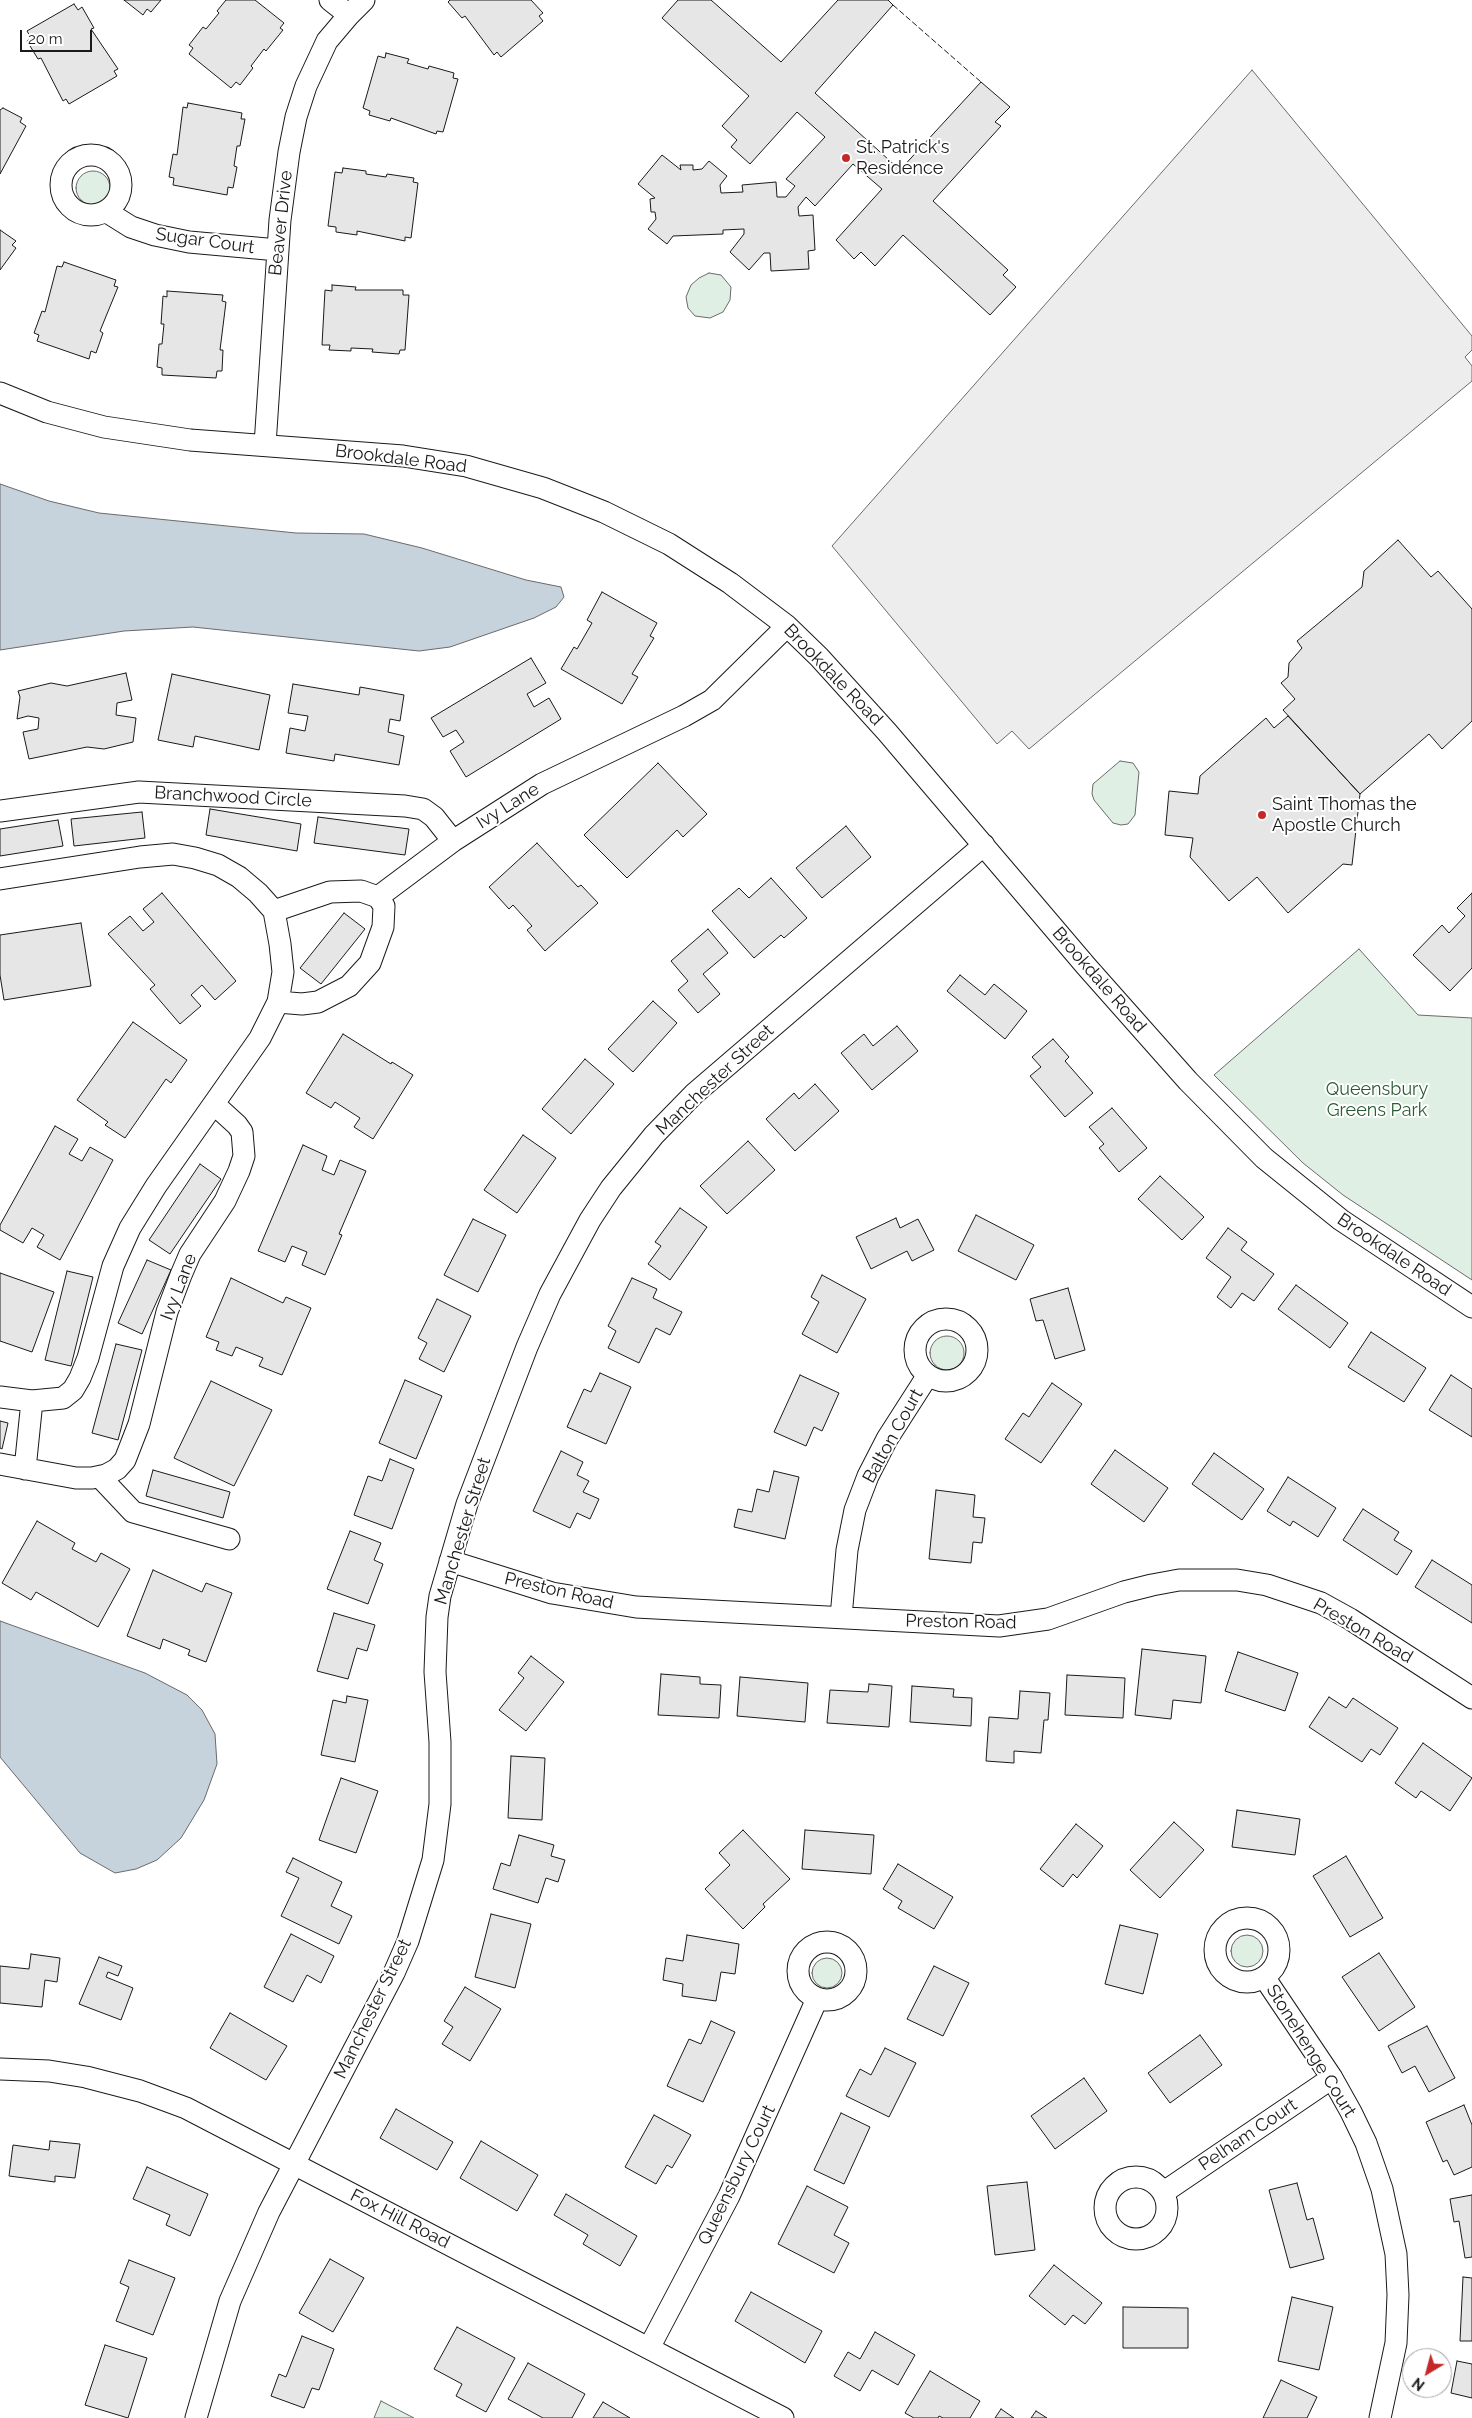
<!DOCTYPE html>
<style>
body{margin:0}
#map{position:relative;width:1472px;height:2418px;overflow:hidden;background:#fff;font-family:Raleway,sans-serif}
canvas{display:block}
.north{position:absolute;left:1402px;top:2348px;width:50px;height:50px;box-sizing:border-box;background:#fff;border:1px solid #a3a3a3;border-radius:50%;rotate:217deg;font-size:14px;font-weight:700;line-height:20px;text-align:center;color:#1a1a1a}
.north::after{content:'';display:block;margin:auto;width:18px;height:22px;background:#c62828;clip-path:polygon(50% 0,100% 100%,50% 72%,0 100%)}
.scale{position:absolute;left:20px;top:30px;width:72px;height:22px;box-sizing:border-box;border:2px solid #1a1a1a;border-top:0;padding-left:6px;font-size:15px;line-height:18px;white-space:nowrap;color:#1a1a1a;-webkit-text-stroke:4px #fff;paint-order:stroke}
</style>
<div id="map">
<canvas width="1472" height="2418"></canvas>
<div class="north">N</div>
<div class="scale">20 m</div>
</div>
<script>
const g = document.querySelector('canvas').getContext('2d');
g.lineJoin = 'round';
function paint(path, color) { g.fillStyle = color; g.fill(path, 'evenodd'); }
const poly = rows => new Path2D(rows.map(r => 'M' + r).join(''));
function strokePath(path, color, width, dash) { g.strokeStyle = color; g.lineWidth = width; g.lineCap = dash ? 'butt' : 'round'; g.setLineDash(dash || []); g.stroke(path); }
function label(font, color, halo, rows, align = 'center') {
  g.font = font + ' Raleway,sans-serif'; g.lineWidth = 4; g.setLineDash([]); g.textBaseline = 'middle'; g.strokeStyle = halo; g.fillStyle = color; for (const [text, x, y, turn = 0] of rows) {
    g.save(); g.translate(x, y); g.rotate((+turn || 0) * Math.PI / 180); g.textAlign = isNaN(turn) ? turn : align; if (halo) g.strokeText(text, 0, 0); g.fillText(text, 0, 0); g.restore();
  }
}
const green = poly([
 '76 188a17 17 0 1 1 34 0a17 17 0 1 1-34 0Z',
 [709,273,721,275,731,287,730,300,723,312,710,318,695,316,688,308,686,297,691,285,699,278,709,273],
 [1120,761,1133,763,1139,772,1135,815,1128,824,1121,825,1113,823,1094,800,1092,794,1093,784,1120,761],
 [1359,949,1418,1015,1472,1018,1472,1280,1343,1195,1303,1163,1214,1075,1359,949],
 '930 1353a17 17 0 1 1 34 0a17 17 0 1 1-34 0Z',
 '1231 1951a16 16 0 1 1 32 0a16 16 0 1 1-32 0Z',
 '812 1973a15 15 0 1 1 30 0a15 15 0 1 1-30 0Z',
 [381,2401,414,2418,374,2418,381,2401]
]);
const parking = poly([
 [1252,70,1472,336,1472,350,1465,357,1472,366,1472,381,1029,749,1012,731,997,744,832,546,1252,70]
]);
const water = poly([
 [0,484,49,501,99,513,296,533,364,534,422,548,526,580,561,587,564,597,556,607,534,618,450,647,419,651,193,627,124,631,0,650,0,484],
 [0,1621,145,1673,187,1695,202,1710,215,1734,217,1764,204,1800,181,1838,157,1860,136,1869,115,1873,80,1853,0,1757,0,1621]
]);
const building = poly([
 [124,0,161,0,151,12,147,9,143,15,124,0],
 [226,0,255,0,284,23,280,28,283,30,266,51,264,49,251,66,253,68,240,85,236,82,231,88,189,54,193,48,189,45,203,27,206,29,219,13,217,11,226,0],
 [450,0,531,0,543,13,539,16,543,21,501,57,497,52,494,55,465,16,462,18,448,2,450,0],
 [678,0,711,0,781,62,838,0,888,0,893,5,815,93,900,170,981,82,1010,107,995,122,1001,126,933,201,1008,270,1003,275,1016,287,990,315,903,235,875,266,861,252,854,259,836,240,882,189,853,164,815,206,806,197,798,207,799,216,813,215,815,250,808,251,809,269,771,271,770,253,764,253,749,270,730,252,744,234,744,229,723,230,723,234,673,236,667,244,648,229,656,219,655,212,651,212,650,199,655,198,638,184,662,155,681,170,680,165,693,165,693,170,702,169,709,161,727,176,720,185,721,193,743,192,742,185,776,182,777,197,786,197,795,186,786,179,825,137,797,112,750,164,731,147,737,140,722,126,749,96,662,18,678,0],
 [74,4,78,10,82,7,94,28,91,29,118,69,114,71,117,76,69,104,66,99,63,101,41,58,38,59,27,41,31,38,27,31,74,4],
 [386,53,409,59,407,63,428,69,429,66,454,73,453,78,458,79,443,132,437,131,436,134,391,118,390,121,369,115,370,111,363,108,378,56,385,58,386,53],
 [188,103,242,113,241,119,245,119,240,146,237,146,234,166,237,167,233,188,228,187,227,195,173,185,174,178,169,177,173,154,177,155,183,107,187,108,188,103],
 [3,108,22,118,20,122,26,126,0,174,0,110,3,108],
 [343,168,366,171,366,174,386,177,387,174,414,178,413,182,418,183,411,238,405,237,405,241,357,231,357,235,336,232,336,227,328,226,335,172,342,173,343,168],
 [0,230,16,241,12,245,16,248,0,270,0,230],
 [64,262,116,280,114,286,118,287,100,331,103,333,96,353,91,351,89,359,37,341,39,335,34,333,42,311,45,312,57,266,62,267,64,262],
 [332,285,356,287,355,290,403,290,403,295,409,295,405,350,400,350,399,354,372,352,373,349,351,348,351,351,329,350,330,345,322,345,325,290,332,291,332,285],
 [167,291,223,295,222,301,226,302,220,350,223,350,222,371,217,371,216,378,162,375,162,368,157,367,159,344,162,344,164,324,161,324,163,296,167,297,167,291],
 [1398,540,1431,577,1438,571,1472,609,1472,721,1442,749,1429,734,1360,794,1283,710,1295,699,1281,683,1288,677,1289,663,1302,648,1297,641,1362,587,1364,571,1398,540],
 [602,592,657,623,650,636,654,638,632,674,638,677,622,704,561,669,574,647,577,649,592,623,587,620,602,592],
 [531,658,546,683,527,694,534,707,549,698,561,719,466,777,450,751,464,742,456,730,443,737,431,718,531,658],
 [126,673,132,700,117,703,116,715,136,718,133,742,104,749,87,747,29,759,23,732,38,729,39,718,28,716,17,719,20,697,18,691,51,683,67,686,126,673],
 [172,674,270,695,259,750,195,736,193,747,158,740,172,674],
 [293,684,359,695,360,687,404,695,400,721,390,719,388,732,404,736,399,765,335,754,334,761,286,753,290,728,305,731,308,716,288,713,293,684],
 [1288,716,1360,794,1352,865,1343,864,1288,913,1257,877,1229,901,1190,857,1193,838,1165,835,1169,791,1198,794,1200,776,1266,718,1274,728,1288,716],
 [658,763,707,814,683,837,677,830,627,878,584,835,658,763],
 [210,809,301,824,297,851,206,835,210,809],
 [142,812,145,838,74,846,71,819,142,812],
 [318,817,409,829,405,855,314,843,318,817],
 [58,820,63,846,0,856,0,829,58,820],
 [846,826,871,857,822,898,796,868,846,826],
 [537,843,578,887,581,885,598,903,545,951,527,930,532,926,513,905,509,909,489,887,537,843],
 [771,878,807,918,784,938,781,935,754,958,712,911,739,888,749,898,771,878],
 [162,893,236,981,215,1000,202,985,191,995,201,1006,180,1024,150,989,155,985,108,934,130,916,143,931,154,922,143,909,162,893],
 [1472,893,1472,968,1450,991,1413,955,1442,925,1449,933,1465,916,1457,908,1472,893],
 [344,913,365,929,321,984,300,968,344,913],
 [81,923,91,986,4,1000,0,975,0,935,81,923],
 [708,929,728,953,703,974,720,994,698,1013,678,990,688,981,671,961,708,929],
 [960,975,985,995,994,984,1027,1011,1005,1039,947,991,960,975],
 [653,1001,677,1023,633,1072,608,1049,653,1001],
 [133,1022,187,1060,171,1083,166,1079,125,1138,105,1125,108,1122,77,1100,133,1022],
 [897,1026,918,1051,872,1090,841,1053,864,1034,873,1046,897,1026],
 [343,1034,391,1064,392,1062,413,1075,373,1139,354,1127,360,1118,335,1102,331,1108,306,1093,343,1034],
 [1053,1039,1069,1057,1065,1061,1093,1093,1065,1117,1030,1076,1041,1067,1032,1057,1053,1039],
 [585,1059,614,1084,571,1134,542,1109,585,1059],
 [815,1084,839,1111,795,1151,766,1119,794,1093,799,1099,815,1084],
 [1112,1108,1147,1148,1119,1172,1099,1148,1104,1144,1089,1127,1112,1108],
 [55,1126,78,1139,69,1154,82,1161,90,1147,113,1160,60,1260,37,1247,44,1235,32,1228,23,1243,0,1230,0,1225,55,1126],
 [523,1135,556,1158,517,1213,484,1190,523,1135],
 [748,1141,775,1170,727,1214,700,1186,748,1141],
 [303,1145,327,1156,322,1170,334,1175,340,1160,366,1171,339,1234,342,1235,325,1275,302,1265,307,1252,292,1246,285,1262,258,1251,303,1145],
 [200,1164,221,1179,170,1254,149,1240,200,1164],
 [1160,1176,1204,1217,1182,1240,1138,1199,1160,1176],
 [680,1208,707,1227,670,1280,648,1264,661,1246,655,1242,680,1208],
 [976,1215,1034,1245,1016,1280,958,1251,976,1215],
 [896,1218,900,1228,918,1219,934,1250,912,1261,907,1251,871,1269,856,1237,896,1218],
 [473,1219,506,1235,478,1292,444,1275,473,1219],
 [1228,1228,1247,1242,1241,1250,1274,1274,1254,1301,1242,1293,1231,1308,1217,1297,1231,1277,1206,1258,1228,1228],
 [147,1260,171,1270,142,1334,118,1323,147,1260],
 [67,1271,93,1277,71,1366,45,1360,67,1271],
 [0,1273,54,1292,32,1352,0,1341,0,1273],
 [822,1275,866,1299,837,1353,802,1334,819,1302,811,1297,822,1275],
 [231,1278,283,1303,286,1297,311,1308,282,1375,259,1366,263,1358,236,1347,232,1356,216,1350,219,1342,206,1337,231,1278],
 [632,1278,657,1289,653,1298,682,1312,670,1335,656,1328,639,1363,608,1348,616,1331,608,1326,632,1278],
 [1296,1285,1348,1323,1330,1348,1278,1309,1296,1285],
 [1068,1288,1085,1350,1055,1359,1043,1320,1036,1321,1030,1299,1068,1288],
 [437,1299,471,1316,444,1372,419,1359,427,1343,418,1338,437,1299],
 [1371,1332,1426,1368,1404,1402,1348,1367,1371,1332],
 [116,1344,142,1350,118,1440,92,1433,116,1344],
 [600,1373,631,1387,606,1444,567,1427,584,1389,591,1392,600,1373],
 [800,1375,839,1393,822,1431,814,1427,806,1446,774,1432,800,1375],
 [1451,1375,1472,1389,1472,1437,1429,1410,1451,1375],
 [405,1380,442,1396,416,1459,379,1443,405,1380],
 [211,1381,272,1410,234,1486,174,1458,211,1381],
 [1052,1383,1082,1404,1041,1463,1005,1439,1023,1413,1029,1417,1052,1383],
 [0,1421,8,1423,2,1449,0,1448,0,1421],
 [1115,1450,1168,1488,1144,1522,1091,1484,1115,1450],
 [561,1451,583,1462,577,1475,589,1481,583,1492,599,1499,590,1519,577,1513,570,1528,533,1511,561,1451],
 [1214,1453,1264,1489,1242,1520,1192,1484,1214,1453],
 [390,1459,414,1469,392,1529,354,1515,368,1476,382,1481,390,1459],
 [153,1470,230,1492,223,1518,146,1496,153,1470],
 [774,1471,799,1477,785,1539,734,1527,738,1509,752,1512,757,1489,769,1492,774,1471],
 [1288,1477,1336,1508,1318,1537,1293,1521,1290,1526,1267,1511,1288,1477],
 [936,1490,975,1495,973,1517,985,1518,982,1543,973,1542,971,1563,929,1559,936,1490],
 [1363,1509,1399,1532,1394,1540,1412,1551,1397,1575,1343,1540,1363,1509],
 [37,1521,75,1543,72,1549,96,1562,101,1553,130,1569,98,1627,36,1592,31,1600,2,1583,37,1521],
 [350,1531,381,1543,374,1560,383,1564,368,1604,327,1589,350,1531],
 [1432,1560,1472,1585,1472,1623,1415,1587,1432,1560],
 [153,1570,202,1592,206,1583,232,1593,206,1662,188,1655,190,1650,163,1639,160,1649,127,1636,153,1570],
 [334,1613,375,1625,367,1651,357,1648,348,1679,317,1671,334,1613],
 [1142,1649,1206,1656,1201,1703,1173,1700,1171,1719,1135,1715,1142,1649],
 [1238,1652,1298,1673,1285,1711,1225,1691,1238,1652],
 [531,1656,564,1682,526,1731,499,1710,524,1678,518,1673,531,1656],
 [661,1674,700,1677,700,1684,721,1685,719,1718,658,1715,661,1674],
 [1067,1675,1125,1678,1123,1718,1065,1715,1067,1675],
 [740,1677,808,1683,805,1722,737,1716,740,1677],
 [869,1684,892,1686,889,1727,827,1723,830,1690,868,1692,869,1684],
 [912,1686,954,1689,953,1697,972,1698,971,1726,910,1722,912,1686],
 [1020,1691,1050,1693,1048,1720,1044,1720,1041,1753,1014,1751,1014,1763,986,1761,989,1717,1018,1719,1020,1691],
 [347,1696,368,1700,355,1762,321,1755,333,1700,346,1703,347,1696],
 [1329,1697,1346,1708,1353,1698,1398,1728,1380,1755,1371,1749,1362,1762,1309,1727,1329,1697],
 [1423,1743,1472,1778,1450,1811,1421,1791,1416,1798,1395,1783,1423,1743],
 [511,1756,545,1758,542,1820,508,1818,511,1756],
 [341,1778,378,1791,356,1853,319,1840,341,1778],
 [1237,1810,1300,1819,1295,1855,1232,1847,1237,1810],
 [1174,1822,1204,1850,1160,1898,1130,1870,1174,1822],
 [1076,1824,1103,1846,1077,1878,1073,1874,1063,1887,1040,1869,1076,1824],
 [743,1830,790,1879,763,1904,765,1907,743,1929,705,1889,730,1865,719,1853,743,1830],
 [805,1830,874,1835,871,1874,802,1869,805,1830],
 [519,1835,554,1845,551,1856,565,1860,558,1882,546,1878,538,1903,493,1889,501,1863,510,1866,519,1835],
 [1346,1856,1383,1918,1350,1937,1313,1876,1346,1856],
 [293,1858,342,1882,331,1906,352,1916,339,1944,281,1916,299,1878,286,1872,293,1858],
 [898,1864,953,1897,934,1929,898,1908,902,1901,883,1889,898,1864],
 [491,1914,531,1924,515,1988,475,1977,491,1914],
 [1120,1925,1158,1934,1143,1994,1105,1984,1120,1925],
 [291,1934,334,1956,321,1983,307,1975,293,2002,264,1987,291,1934],
 [687,1935,739,1944,735,1974,721,1972,716,2001,682,1996,683,1984,663,1980,666,1958,683,1961,687,1935],
 [1379,1953,1415,2007,1379,2031,1342,1977,1379,1953],
 [31,1954,60,1958,57,1982,45,1980,42,2007,0,2003,0,1966,29,1969,31,1954],
 [99,1957,122,1966,118,1976,108,1972,106,1977,133,1988,121,2020,79,2004,99,1957],
 [934,1966,969,1983,943,2036,907,2019,934,1966],
 [465,1987,501,2009,470,2061,442,2044,453,2027,444,2021,465,1987],
 [230,2013,287,2046,266,2080,210,2048,230,2013],
 [711,2021,735,2032,703,2102,667,2086,689,2039,701,2044,711,2021],
 [1427,2026,1455,2078,1429,2092,1415,2066,1402,2073,1388,2046,1427,2026],
 [1200,2035,1222,2065,1170,2103,1148,2073,1200,2035],
 [885,2048,916,2063,889,2117,846,2096,860,2069,871,2075,885,2048],
 [1084,2078,1107,2111,1055,2149,1031,2116,1084,2078],
 [1464,2105,1472,2125,1472,2167,1454,2175,1447,2160,1443,2162,1426,2122,1464,2105],
 [396,2109,453,2142,437,2170,380,2138,396,2109],
 [841,2113,870,2127,844,2184,814,2170,841,2113],
 [654,2115,691,2135,672,2168,667,2165,656,2184,625,2167,654,2115],
 [50,2141,80,2144,75,2178,55,2176,55,2182,9,2176,13,2145,49,2150,50,2141],
 [481,2141,538,2175,517,2211,460,2178,481,2141],
 [147,2167,208,2194,190,2236,166,2225,170,2215,133,2199,147,2167],
 [1027,2182,1035,2250,995,2255,987,2186,1027,2182],
 [1297,2183,1307,2220,1313,2218,1324,2259,1290,2268,1269,2190,1297,2183],
 [807,2186,848,2207,834,2235,849,2243,834,2273,778,2244,807,2186],
 [566,2194,637,2236,620,2266,583,2244,588,2235,554,2215,566,2194],
 [1472,2195,1472,2257,1465,2258,1459,2221,1454,2222,1450,2199,1472,2195],
 [330,2259,364,2278,333,2332,299,2313,330,2259],
 [129,2260,175,2278,153,2335,116,2321,129,2287,120,2283,129,2260],
 [1054,2265,1102,2303,1085,2324,1073,2315,1065,2325,1029,2296,1054,2265],
 [1463,2277,1472,2278,1472,2341,1460,2341,1463,2277],
 [751,2292,822,2331,805,2363,735,2321,751,2292],
 [1292,2297,1333,2307,1319,2370,1278,2361,1292,2297],
 [1123,2307,1188,2308,1188,2348,1123,2348,1123,2307],
 [457,2327,515,2358,486,2412,456,2396,462,2384,434,2369,457,2327],
 [875,2332,915,2355,898,2385,872,2370,860,2391,834,2376,848,2352,860,2359,875,2332],
 [302,2336,334,2349,319,2390,312,2388,304,2408,271,2396,279,2374,286,2377,302,2336],
 [105,2345,147,2358,128,2418,85,2405,105,2345],
 [1457,2361,1472,2364,1472,2398,1451,2393,1457,2361],
 [528,2363,585,2394,572,2418,543,2418,508,2399,528,2363],
 [930,2371,980,2401,970,2418,943,2418,939,2416,938,2418,914,2418,905,2413,930,2371],
 [1281,2380,1317,2397,1307,2418,1263,2418,1281,2380],
 [603,2402,630,2418,593,2418,603,2402],
 [1001,2409,1014,2418,995,2418,1001,2409],
 [1036,2411,1047,2418,1031,2418,1036,2411]
]);
const minor = poly([
 [330,0,349,15],
 '61 185a30 30 0 1 1 60 0a30 30 0 1 1-60 0Z',
 [107,212,131,227,155,235,189,242,278,250],
 [0,393,47,412,104,427,190,440,403,456,466,466,543,488,604,512,669,544,730,583,787,626,819,657,887,732,1086,966,1188,1081,1264,1158,1341,1220,1472,1307],
 [265,445,280,220,289,152,296,117,306,86,327,41,349,15,364,0],
 [0,811,139,792,405,806,423,809,434,817,453,841],
 [0,879,140,857,173,854,195,858,218,865,239,877,258,893,274,911,330,892,361,891,378,897],
 [378,897,453,841,542,784,684,716,712,700,787,626],
 [278,1002,302,1004,318,1002,349,986,370,963,383,927,384,906,378,897],
 '915 1350a31 31 0 1 1 62 0a31 31 0 1 1-62 0Z',
 [0,1397,32,1401,63,1398,73,1390,80,1378,88,1358,113,1266,130,1228,156,1186,260,1038,278,1002,283,972,280,944,274,911],
 [0,1464,76,1478,92,1478,106,1475,117,1469,125,1460,139,1424,167,1312,181,1275,190,1254,225,1201,239,1171,244,1156,242,1132,237,1125,214,1104],
 [25,1469,32,1401],
 [100,1477,133,1512,229,1539],
 [450,1561,552,1593,636,1607,999,1626,1048,1619,1124,1592,1152,1585,1179,1580,1237,1580,1267,1585,1321,1603,1350,1619,1472,1698],
 [841,1617,847,1550,855,1510,868,1476,887,1439,928,1375],
 '1215 1950a32 32 0 1 1 64 0a32 32 0 1 1-64 0Z',
 '798 1971a29 29 0 1 1 58 0a29 29 0 1 1-58 0Z',
 [1264,1977,1332,2078,1351,2112,1366,2143,1382,2189,1396,2254,1398,2295,1396,2343,1380,2418],
 [0,2069,49,2071,86,2077,140,2091,186,2108,783,2418],
 '1105 2208a31 31 0 1 1 62 0a31 31 0 1 1-62 0Z',
 [1164,2192,1332,2078],
 [649,2348,729,2196,817,1999],
 [196,2418,230,2301,269,2212,394,1973,408,1941,433,1860,440,1804,440,1742,435,1672,437,1617,440,1596,467,1504,527,1347,550,1294,590,1220,611,1188,654,1135,694,1094,984,845]
]);
const fence = poly([
 [893,5,981,82]
]);
const markers = [
 [846,158,5,"#c62828"],
 [1262,815,5,"#c62828"]
];
const poiNames = [
 ["St. Patrick's",856,148],
 ["Residence",856,169],
 ["Saint Thomas the",1272,805],
 ["Apostle Church",1272,826]
];
const streetNames = [
 ["Beaver Drive",281,223,-84],
 ["Sugar Court",205,241,8],
 ["Brookdale Road",401,459,7],
 ["Brookdale Road",833,675,46],
 ["Branchwood Circle",233,797,3],
 ["Ivy Lane",508,806,-32],
 ["Brookdale Road",1099,980,49],
 ["Manchester Street",715,1080,-43],
 ["Brookdale Road",1394,1255,34],
 ["Ivy Lane",179,1287,-69],
 ["Balton Court",893,1436,-61],
 ["Manchester Street",463,1531,-73],
 ["Preston Road",559,1591,13],
 ["Preston Road",961,1622,1],
 ["Preston Road",1363,1631,30],
 ["Manchester Street",373,2009,-64],
 ["Stonehenge Court",1311,2051,58],
 ["Pelham Court",1248,2135,-34],
 ["Queensbury Court",737,2175,-64],
 ["Fox Hill Road",400,2219,27]
];
const parkNames = [
 ["Queensbury",1377,1090],
 ["Greens Park",1377,1111]
];
paint(green, '#e0efe3');
strokePath(green, '#6a6a6a', 1);
paint(parking, '#ededed');
strokePath(parking, '#6a6a6a', 1);
paint(water, '#c6d2dc');
strokePath(water, '#6a6a6a', 1);
paint(building, '#e6e6e6');
strokePath(building, '#1a1a1a', 1);
strokePath(minor, '#1a1a1a', 23);
strokePath(minor, '#fff', 21);
strokePath(fence, '#1a1a1a', 1, [6, 2.5]);
for (const [x, y, r, color] of markers) { const dot = new Path2D(); dot.arc(x, y, r, 0, 2 * Math.PI); g.fillStyle = color; g.fill(dot); strokePath(dot, '#fff', 2); }
label('18px', '#1a1a1a', '#fff', poiNames, 'left');
label('18px', '#1a1a1a', '#fff', streetNames);
label('18px', '#2b5a34', '#fff', parkNames);
</script>
